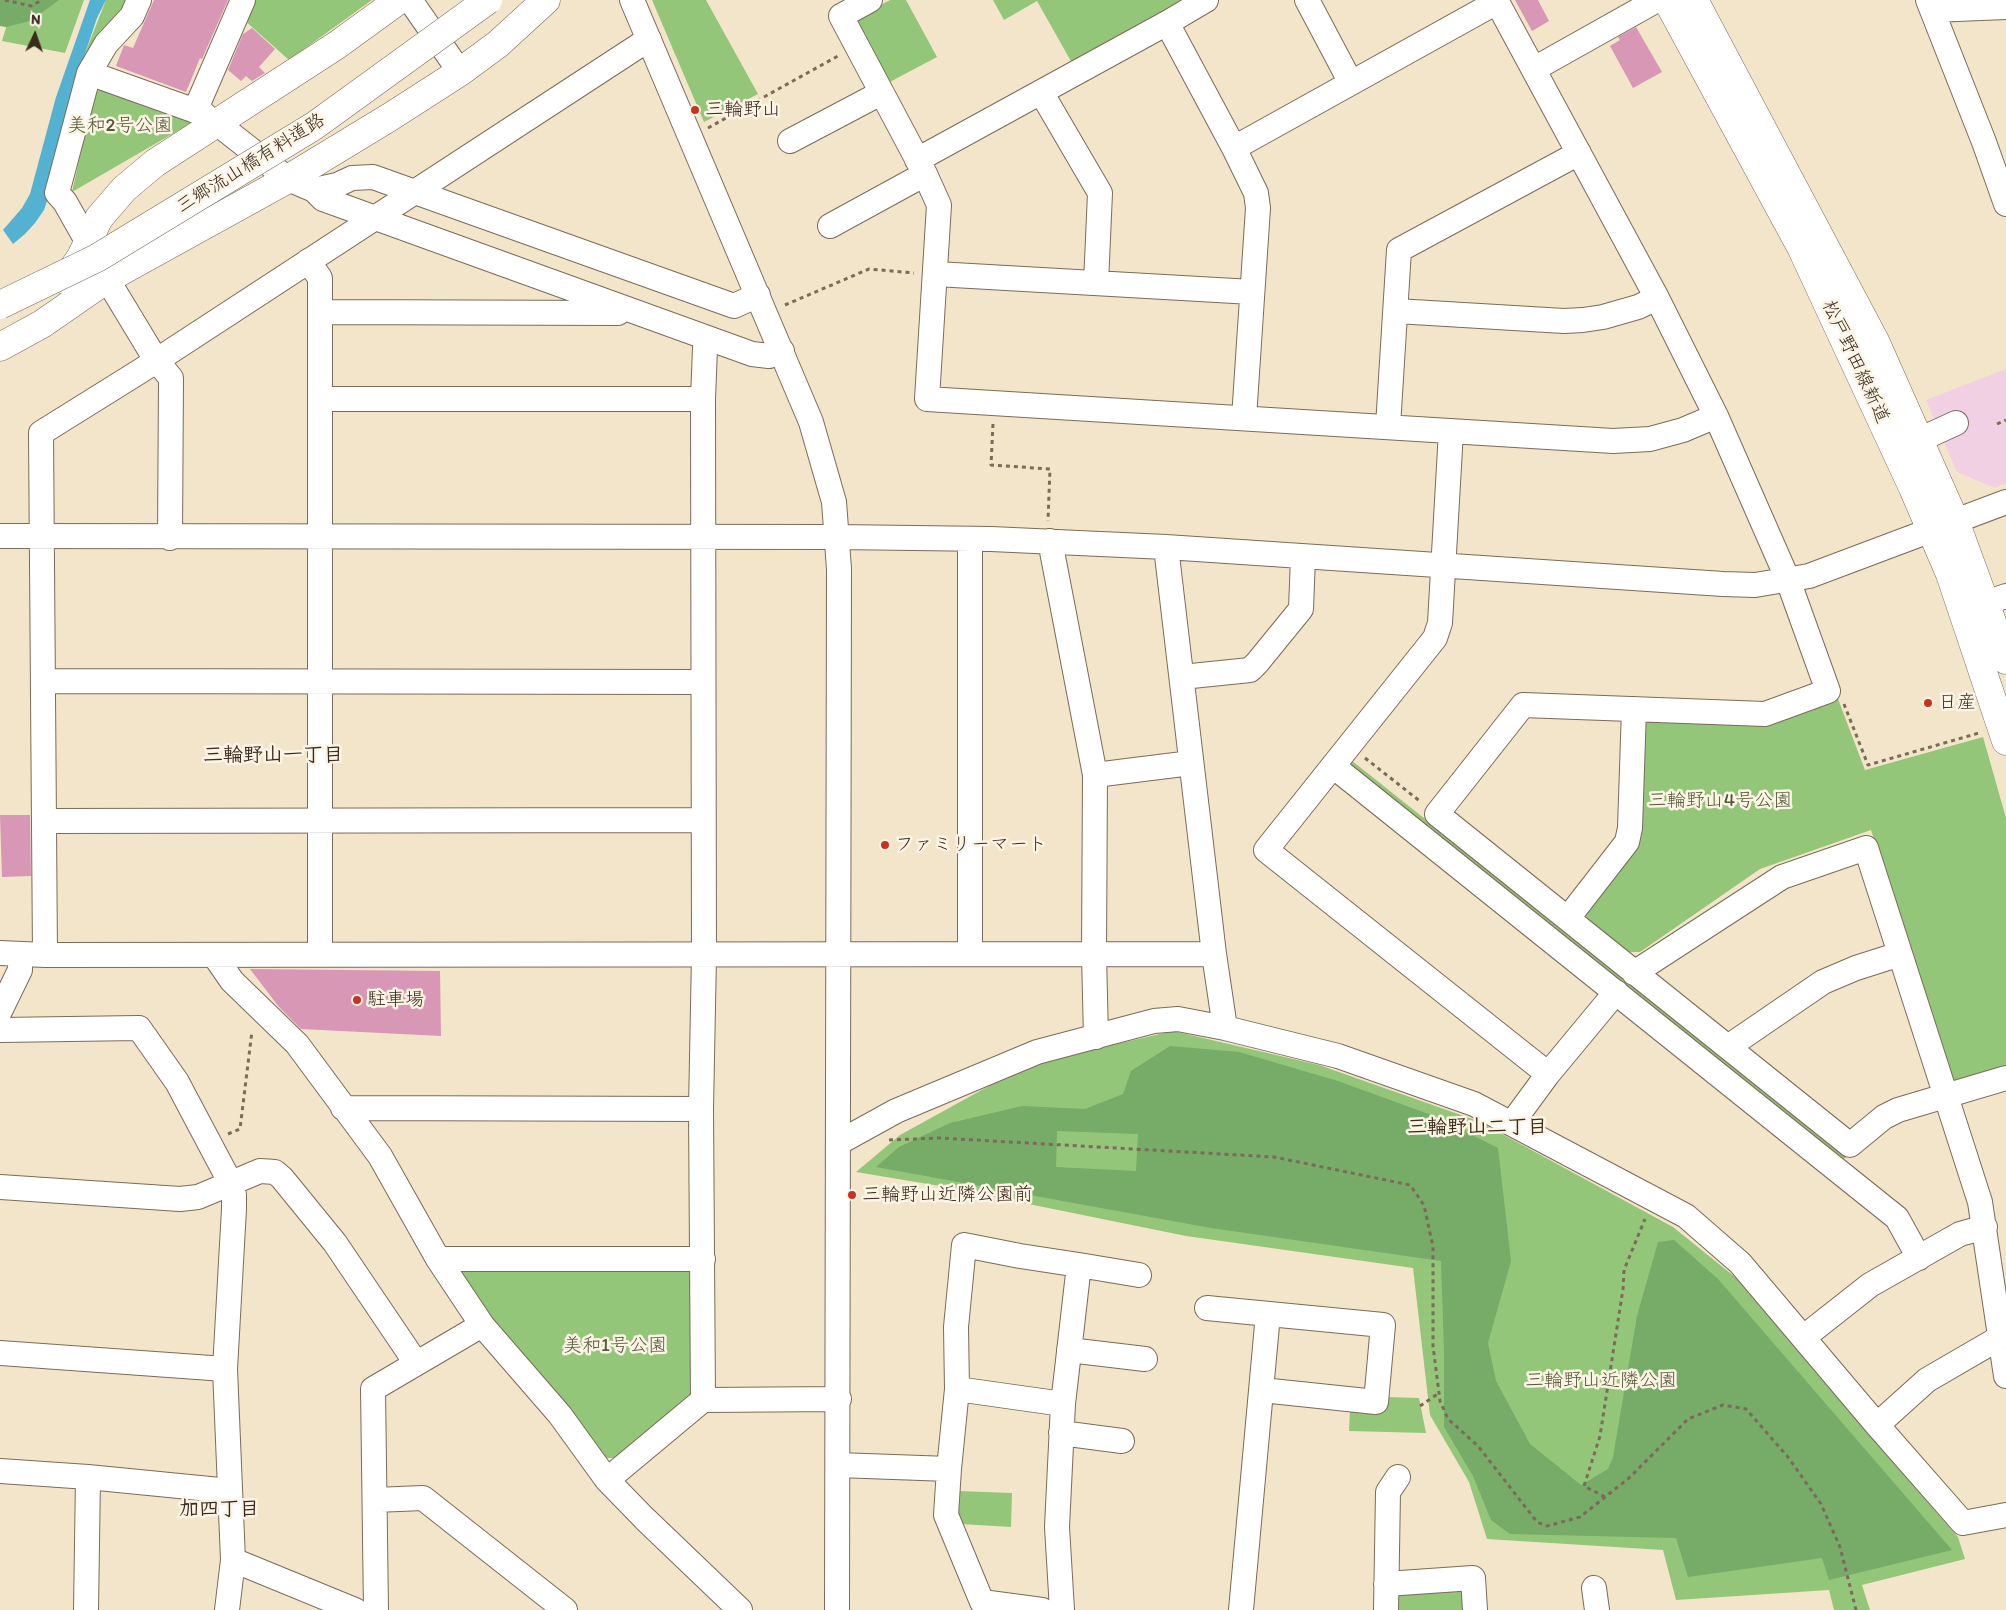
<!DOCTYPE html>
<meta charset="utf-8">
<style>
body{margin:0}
#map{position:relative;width:2006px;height:1610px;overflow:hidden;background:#f3e5c9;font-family:Itim,sans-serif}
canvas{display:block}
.north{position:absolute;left:10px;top:10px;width:50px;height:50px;-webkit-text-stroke:4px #fcf5e5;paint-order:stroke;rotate:3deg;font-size:14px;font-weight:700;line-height:20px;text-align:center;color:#3b2a1e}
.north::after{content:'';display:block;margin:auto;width:18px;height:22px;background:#3b2a1e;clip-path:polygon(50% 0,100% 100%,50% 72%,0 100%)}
</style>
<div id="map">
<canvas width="2006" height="1610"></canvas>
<div class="north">N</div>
</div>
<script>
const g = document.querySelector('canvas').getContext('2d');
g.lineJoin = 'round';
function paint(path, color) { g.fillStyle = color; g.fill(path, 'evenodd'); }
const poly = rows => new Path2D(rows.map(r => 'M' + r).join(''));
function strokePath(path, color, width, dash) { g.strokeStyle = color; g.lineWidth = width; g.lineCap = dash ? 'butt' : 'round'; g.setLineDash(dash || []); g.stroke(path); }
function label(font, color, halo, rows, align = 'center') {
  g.font = font + ' Itim,"Klee One",sans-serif'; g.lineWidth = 5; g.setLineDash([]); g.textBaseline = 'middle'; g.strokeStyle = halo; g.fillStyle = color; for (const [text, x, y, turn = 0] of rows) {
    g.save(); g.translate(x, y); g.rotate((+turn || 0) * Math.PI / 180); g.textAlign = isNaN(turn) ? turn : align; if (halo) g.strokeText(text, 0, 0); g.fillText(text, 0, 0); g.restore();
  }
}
const built = poly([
 [2006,369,2006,483,1995,488,1957,472,1926,400]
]);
const green = poly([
 [0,0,84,0,65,53,2,41,6,28],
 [106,0,129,0,124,11,101,33,82,61],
 [251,0,372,0,289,60,243,19],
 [652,0,706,0,758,94,704,122],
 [890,0,906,0,937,57,886,84,855,26,858,17],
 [993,0,1185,0,1072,63,1037,1,1004,20],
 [106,86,198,119,72,192,94,93],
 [1838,699,1865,770,1983,737,2006,818,2006,1068,1959,1082,1950,1079,1871,830,1760,869,1640,952,1628,952,1588,921,1585,912,1637,844,1644,725,1652,719,1764,724],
 [1351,760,1848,1156,1841,1161,1350,768],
 [1173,1031,1319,1065,1478,1121,1673,1227,1735,1277,1958,1537,1965,1559,1862,1585,1870,1610,1834,1610,1829,1590,1676,1600,1663,1550,1487,1539,1469,1482,1430,1415,1413,1268,1186,1236,940,1186,856,1172,900,1135,1009,1075,1032,1066,1091,1050],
 [462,1265,686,1265,692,1273,695,1389,689,1402,619,1458,603,1458,457,1277],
 [1386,1397,1419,1398,1426,1433,1349,1431,1350,1409,1383,1413],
 [958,1491,1012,1493,1011,1527,961,1524,956,1513],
 [1461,1587,1468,1610,1395,1610,1394,1595]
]);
const forest = poly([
 [0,0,59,0,30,21,6,27,0,26],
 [1170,1046,1239,1052,1338,1081,1434,1116,1498,1148,1511,1261,1488,1343,1496,1381,1530,1444,1581,1485,1608,1469,1613,1457,1637,1316,1658,1242,1674,1240,1718,1279,1952,1550,1829,1580,1822,1558,1688,1577,1676,1538,1510,1534,1491,1520,1473,1476,1444,1427,1444,1349,1441,1261,1211,1228,876,1167,899,1147,950,1123,1022,1106,1085,1109,1123,1094,1131,1071],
 [1057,1131,1138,1134,1136,1171,1056,1167]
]);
const water = poly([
 [90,0,106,0,97,18,69,101,48,198,44,210,35,223,25,234,13,244,3,230,22,208,30,194,56,97]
]);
const building = poly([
 [154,0,228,0,202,59,200,58,186,92,116,66,124,45,133,48],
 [1515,0,1538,0,1549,21,1532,31],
 [1636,27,1662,72,1633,88,1610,46,1620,40,1618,37],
 [252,28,275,49,259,67,265,73,252,81,246,76,241,81,228,70,243,34],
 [0,815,30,815,31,876,2,877],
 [250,969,440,971,441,1036,301,1029,279,1007]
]);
const path = poly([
 [5,0,31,6,42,0],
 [708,128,838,56],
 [785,305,869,269,914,273],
 [993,424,991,465,1050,469,1048,521],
 [1997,424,2006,420],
 [1844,704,1868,765,1979,733],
 [1365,758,1421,802],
 [228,1134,240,1129,252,1031],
 [889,1140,940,1138,1274,1157,1410,1185,1424,1205,1433,1247,1433,1346,1440,1401,1448,1419,1478,1446,1537,1522,1547,1526,1580,1517,1629,1478,1688,1419,1723,1405,1746,1409,1788,1457,1821,1504,1840,1547,1856,1610],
 [1420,1406,1439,1393],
 [1605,1497,1584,1486,1600,1436,1623,1289,1624,1270,1645,1219]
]);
const minor = poly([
 [410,0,460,72],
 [632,0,811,422,834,502,839,569,837,1610],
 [870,0,841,16,925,174,939,205,927,399,1613,441,1650,439,1683,430,1716,416],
 [1307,0,1351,83],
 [1496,0,1657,298,1716,416,1788,580,1828,691,1765,714,1523,705,1437,814,1850,1145,1884,1117,1898,1110,2006,1078],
 [1928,0,1984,142,2006,204],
 [1932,10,2006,7],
 [1167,23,1206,0],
 [1534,69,1657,0],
 [89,73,204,114,208,119,218,124,288,179,314,190,323,199,752,354,769,356,782,351],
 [1041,92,1100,193,1096,283],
 [195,111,243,0],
 [790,141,881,93],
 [1234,148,1497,2],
 [917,160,1167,23,1234,148,1256,193,1258,208,1244,418],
 [314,190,337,185,352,178,373,177,734,306,758,295],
 [830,226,925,174],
 [87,241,65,202,57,193,89,73,106,44,132,16,139,0],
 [308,261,320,278,320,954],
 [936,274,1252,292],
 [107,279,156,360,171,378,170,538],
 [1396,311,1564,321,1583,320,1603,317,1638,307,1657,298],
 [320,312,618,313],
 [321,399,703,399],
 [1388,426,1399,250,1579,153],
 [1451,431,1440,623,1435,638,1266,850,1548,1074],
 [1919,440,1956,423],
 [0,536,836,537,991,539,1166,547,1723,584,1755,585,1809,576,2006,502],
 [1050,541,1095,775,1094,955,1096,1037],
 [1166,547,1214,954,1225,1028],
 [1985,603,2006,596],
 [1182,677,1250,670,1257,663,1301,609,1303,557],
 [43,681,702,682],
 [1333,766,1897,1218,1919,1258],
 [1095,775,1191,763],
 [44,821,703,820],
 [1568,918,1627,842,1630,828,1634,709],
 [0,953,45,955,1214,954],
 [970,954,970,539],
 [45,955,41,433,142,370,649,39],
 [214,955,232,981,297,1044,380,1156,438,1259,482,1325,560,1415,607,1480,645,1519,740,1610],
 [1634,973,1782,877,1866,848,1980,1202,2006,1376],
 [0,1011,20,970,20,955],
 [0,1030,139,1028,177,1082,230,1182,234,1195,234,1209,225,1369,233,1560,227,1610],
 [1728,1047,1823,982,1856,968,1900,954],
 [343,1108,701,1109],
 [1512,1123,1548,1074,1616,992],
 [838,1143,896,1111,1037,1052,1154,1021,1178,1019,1225,1028,1338,1056,1474,1104,1686,1216,1740,1263,1877,1425,1963,1523,2006,1515],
 [0,1187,180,1199,198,1197,260,1171,275,1172,282,1178,335,1243,416,1363],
 [438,1259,703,1259],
 [1079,1265,1139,1275],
 [1207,1308,1383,1325,1376,1402,1262,1390],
 [1804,1337,1870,1285,1960,1234,1985,1227],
 [1069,1350,1145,1359],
 [0,1353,225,1369],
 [957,1389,1063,1404,1057,1527,1062,1610],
 [703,1400,701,1109,704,955,703,399,705,348,708,339],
 [1877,1425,1927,1380,2001,1337],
 [1061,1433,1122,1441],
 [838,1465,949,1469,946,1515,982,1602,1042,1610],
 [949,1469,957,1389,956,1327,964,1245,1020,1256,1079,1265,1063,1404],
 [0,1471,88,1477,230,1491],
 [607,1480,703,1400,839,1399],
 [375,1500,423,1498,565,1610],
 [233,1560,355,1610],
 [1386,1584,1473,1578,1475,1610],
 [1594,1588,1597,1610],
 [86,1610,88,1477],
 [376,1610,373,1389,482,1325],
 [1241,1610,1268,1314],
 [1386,1610,1388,1492,1398,1477]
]);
const major = poly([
 [1667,0,1801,247,1913,488,1950,574,2006,741],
 [1694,0,1875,341,1955,521,2006,660],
 [65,280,81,257,99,218,124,189,155,163,337,45,399,0],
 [0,347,42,324,107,279,288,179,390,117,460,72,498,44,546,0]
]);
const majorBridge = poly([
 [0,305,97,258,314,126,488,0]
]);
const markers = [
 [695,110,5,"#c8321e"],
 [1928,703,5,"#c8321e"],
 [885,845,5,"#c8321e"],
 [357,1000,5,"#c8321e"],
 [852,1195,5,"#c8321e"]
];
const poiNames = [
 ["三輪野山",705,110],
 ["日産",1938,703],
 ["ファミリーマート",895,845],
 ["駐車場",367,1000],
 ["三輪野山近隣公園前",862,1195]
];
const parkNames = [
 ["美和2号公園",120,126],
 ["三輪野山4号公園",1720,801],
 ["美和1号公園",615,1346],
 ["三輪野山近隣公園",1601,1381]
];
const streetNames = [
 ["三郷流山橋有料道路",251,164,-32],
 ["松戸野田線新道",1855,362,65]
];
const neighbourhoodNames = [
 ["三輪野山一丁目",273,756],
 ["三輪野山二丁目",1477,1128],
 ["加四丁目",219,1510]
];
paint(built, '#f1d0e3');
paint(green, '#93c678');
paint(forest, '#76ab68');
paint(water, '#53b2d2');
paint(building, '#d797b5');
strokePath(minor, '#7b6b5a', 26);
strokePath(major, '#7b6b5a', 29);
strokePath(path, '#7b6b5a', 3, [4, 4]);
strokePath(minor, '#fff', 24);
strokePath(major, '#fff', 28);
strokePath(majorBridge, '#7b6b5a', 29, []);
strokePath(majorBridge, '#fff', 28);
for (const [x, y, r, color] of markers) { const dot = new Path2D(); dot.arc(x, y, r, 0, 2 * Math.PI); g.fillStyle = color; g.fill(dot); strokePath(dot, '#fcf5e5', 2); }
label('19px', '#3b2a1e', '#fcf5e5', poiNames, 'left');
label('19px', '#555939', '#fcf5e5', parkNames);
label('19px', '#3b2a1e', '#fcf5e5', streetNames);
label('bold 20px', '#3b2a1e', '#fcf5e5', neighbourhoodNames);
</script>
